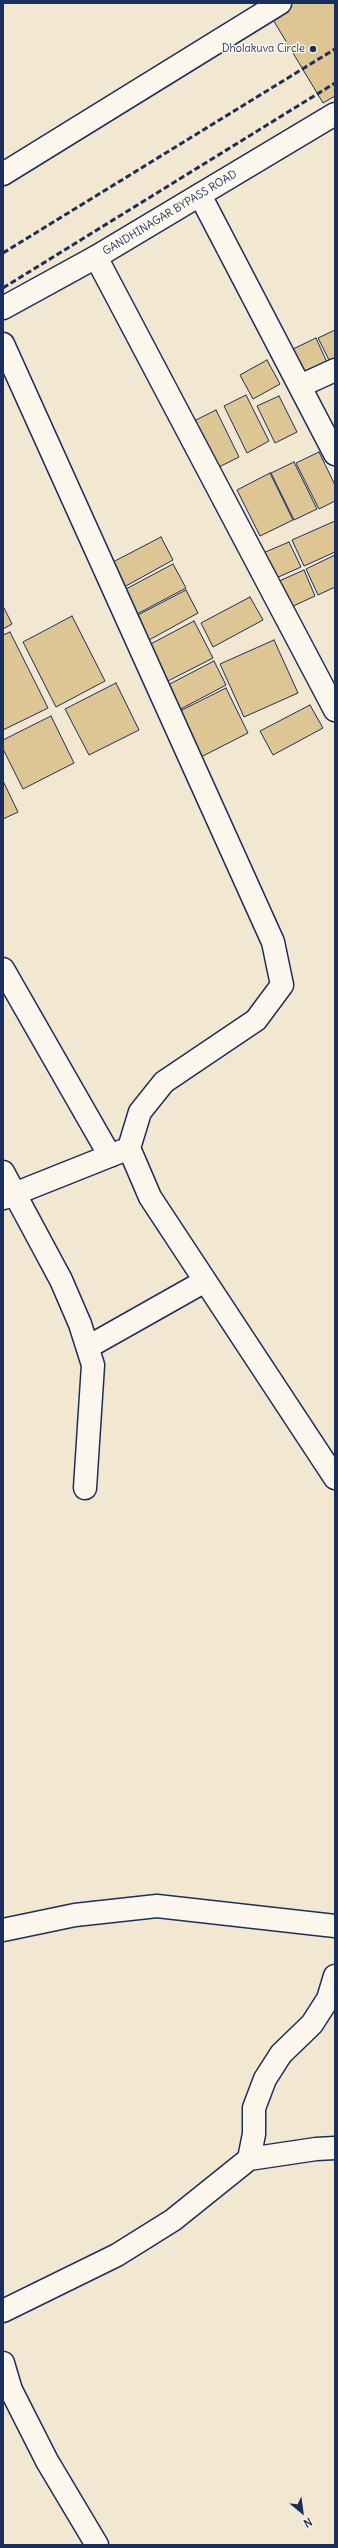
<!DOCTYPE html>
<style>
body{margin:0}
#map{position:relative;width:338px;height:2548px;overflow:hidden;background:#f2e8d2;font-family:Delius,sans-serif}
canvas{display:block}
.frame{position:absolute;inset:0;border:4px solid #1b2f5e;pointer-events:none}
.north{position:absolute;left:282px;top:2492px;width:40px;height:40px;-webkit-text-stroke:3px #fbf7ec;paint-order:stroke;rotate:151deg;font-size:11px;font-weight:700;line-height:16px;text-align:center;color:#1b2f5e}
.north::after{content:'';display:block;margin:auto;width:14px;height:18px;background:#1b2f5e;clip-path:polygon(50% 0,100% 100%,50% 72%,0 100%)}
</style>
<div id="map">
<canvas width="338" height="2548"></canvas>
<div class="frame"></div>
<div class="north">N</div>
</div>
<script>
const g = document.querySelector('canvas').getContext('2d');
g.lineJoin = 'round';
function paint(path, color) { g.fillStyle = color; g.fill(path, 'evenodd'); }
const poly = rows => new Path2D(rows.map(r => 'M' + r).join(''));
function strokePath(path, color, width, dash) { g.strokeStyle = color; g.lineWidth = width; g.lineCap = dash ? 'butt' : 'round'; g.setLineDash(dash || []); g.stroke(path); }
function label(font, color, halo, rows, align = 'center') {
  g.font = font + ' Delius,sans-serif'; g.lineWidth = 3; g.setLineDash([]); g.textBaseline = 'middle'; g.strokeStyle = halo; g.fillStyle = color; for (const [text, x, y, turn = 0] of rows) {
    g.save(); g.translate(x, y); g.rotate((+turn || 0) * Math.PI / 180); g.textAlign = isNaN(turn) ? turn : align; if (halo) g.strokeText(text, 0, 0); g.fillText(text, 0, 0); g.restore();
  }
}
const building = poly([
 [263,3,335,3,335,96,323,103,263,3],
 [335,330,335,365,332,366,318,338,335,330],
 [316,338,329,367,307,378,293,349,316,338],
 [267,360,280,384,253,399,240,375,267,360],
 [246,395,269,441,247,453,224,406,246,395],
 [279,396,297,432,275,443,257,406,279,396],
 [216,410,239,457,217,468,194,421,216,410],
 [319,452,335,485,335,501,319,509,296,463,319,452],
 [294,462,317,509,294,520,271,473,294,462],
 [270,473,293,520,260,536,237,490,270,473],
 [335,521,335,552,304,566,292,540,335,521],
 [161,537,173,560,124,587,111,563,161,537],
 [289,542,301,567,274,579,263,553,289,542],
 [335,555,335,587,318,595,306,569,335,555],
 [173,564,186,588,137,614,124,590,173,564],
 [304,570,315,596,289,608,277,582,304,570],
 [186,590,198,613,149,640,136,616,186,590],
 [250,597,263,620,213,647,201,623,250,597],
 [3,606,12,624,3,629,3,606],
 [72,616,105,681,56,707,23,642,72,616],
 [194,621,213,658,164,683,145,647,194,621],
 [10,632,48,708,3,730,3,635,10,632],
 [274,640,298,693,244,717,220,664,274,640],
 [214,661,226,685,177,711,164,687,214,661],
 [116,683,139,730,89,755,65,709,116,683],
 [226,688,248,733,199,758,176,713,226,688],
 [310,705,323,728,273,755,260,731,310,705],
 [51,716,74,763,23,789,3,749,3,740,51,716],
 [3,781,18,812,3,819,3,781]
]);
const street = poly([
 [200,195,335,454],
 [96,257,335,710],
 [3,344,273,942,282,985,256,1020,164,1082,140,1112,129,1148,150,1197,335,1478],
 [300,386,335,370],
 [3,969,110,1156],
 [3,1172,61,1280,80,1324,93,1365,85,1488],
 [4,1198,122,1151],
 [88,1347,205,1281],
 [3,1930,75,1915,157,1906,335,1926],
 [249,2159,316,2149,335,2148],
 [3,2311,117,2255,173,2220,249,2159,254,2134,254,2108,265,2079,281,2054,312,2024,328,1999,335,1976],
 [3,2363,11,2390,47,2461,97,2545]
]);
const secondary = poly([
 [3,174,280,3],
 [3,308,96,257,335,114]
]);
const rail = poly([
 [3,253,335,49],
 [3,288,335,83]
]);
const markers = [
 [313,49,4,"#1b2f5e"]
];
const poiNames = [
 ["Dholakuva Circle",305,49]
];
const streetNames = [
 ["GANDHINAGAR BYPASS ROAD",170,213,-31]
];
paint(building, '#dec594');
strokePath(building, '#1b2f5e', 1);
strokePath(street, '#1b2f5e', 25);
strokePath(secondary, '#1b2f5e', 25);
strokePath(street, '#fbf7ec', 22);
strokePath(secondary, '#fbf7ec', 22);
strokePath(rail, '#1b2f5e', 3, [6, 3]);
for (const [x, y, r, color] of markers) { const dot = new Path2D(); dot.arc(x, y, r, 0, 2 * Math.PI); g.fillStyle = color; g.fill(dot); strokePath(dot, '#fbf7ec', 1.5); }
label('11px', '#1b2f5e', '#fbf7ec', poiNames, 'right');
label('11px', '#1b2f5e', '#fbf7ec', streetNames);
</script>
